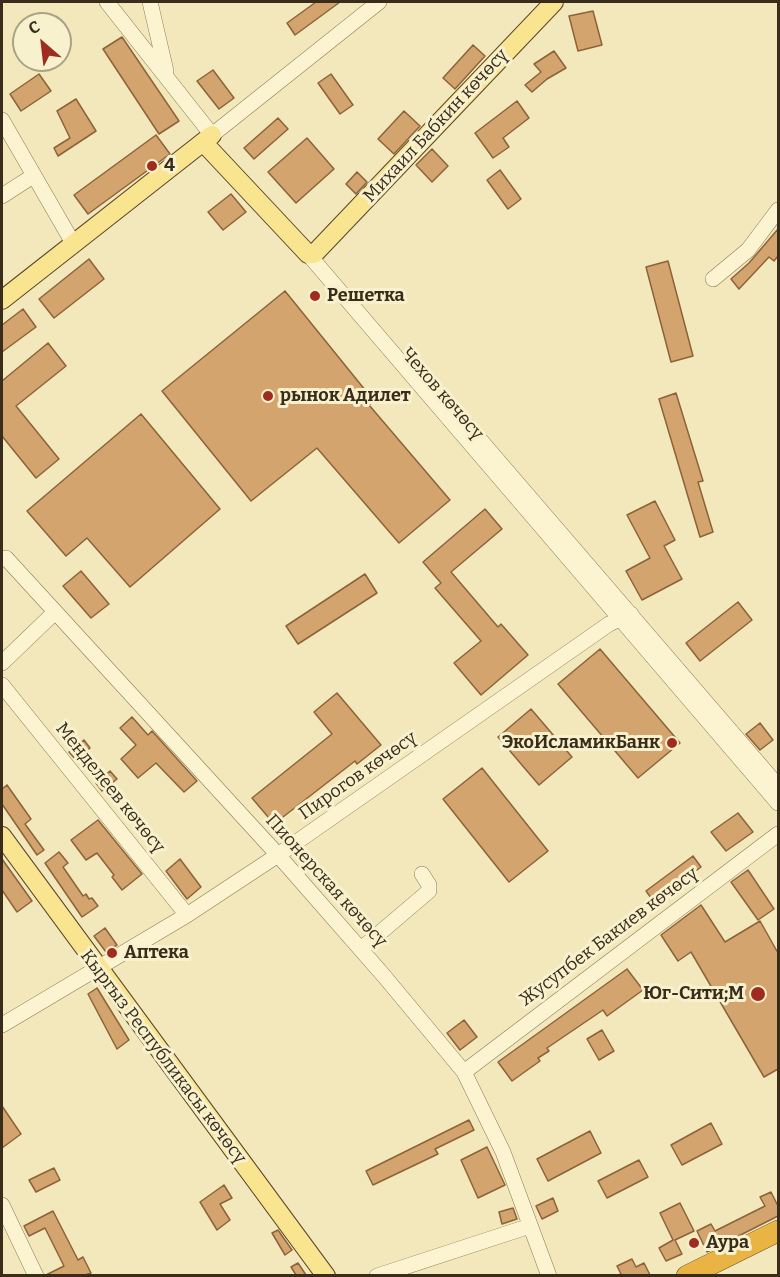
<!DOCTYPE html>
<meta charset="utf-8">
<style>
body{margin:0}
#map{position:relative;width:780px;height:1277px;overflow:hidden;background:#f2e8bc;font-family:Bitter,serif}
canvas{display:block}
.frame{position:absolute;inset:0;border:3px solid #392c1a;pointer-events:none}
.north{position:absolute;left:12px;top:12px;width:60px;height:60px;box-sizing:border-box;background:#f8f1cd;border:2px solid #aca285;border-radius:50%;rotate:332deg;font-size:16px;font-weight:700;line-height:24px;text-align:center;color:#392c1a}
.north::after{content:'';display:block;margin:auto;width:21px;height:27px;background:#9f2c1f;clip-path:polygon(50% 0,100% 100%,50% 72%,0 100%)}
</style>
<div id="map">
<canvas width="780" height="1277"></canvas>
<div class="frame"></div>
<div class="north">С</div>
</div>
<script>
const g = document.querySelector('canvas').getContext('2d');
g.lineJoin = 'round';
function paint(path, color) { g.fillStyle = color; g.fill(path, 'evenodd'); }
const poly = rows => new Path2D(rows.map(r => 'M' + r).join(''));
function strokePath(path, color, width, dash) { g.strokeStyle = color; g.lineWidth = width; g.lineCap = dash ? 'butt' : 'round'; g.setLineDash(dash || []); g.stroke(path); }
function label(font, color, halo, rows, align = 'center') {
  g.font = font + ' Bitter,serif'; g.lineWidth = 6; g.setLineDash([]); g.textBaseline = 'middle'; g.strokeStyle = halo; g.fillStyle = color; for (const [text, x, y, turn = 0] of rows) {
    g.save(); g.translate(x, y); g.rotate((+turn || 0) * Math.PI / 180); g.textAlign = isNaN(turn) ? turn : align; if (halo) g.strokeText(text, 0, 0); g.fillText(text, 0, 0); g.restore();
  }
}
const building = poly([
 [316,2,340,2,295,35,287,23,316,2],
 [593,11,602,45,578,51,569,16,593,11],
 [122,37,179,121,159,134,103,49,122,37],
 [473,45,485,56,455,89,443,78,473,45],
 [554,51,566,68,547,79,532,92,525,85,541,72,534,64,554,51],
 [213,70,234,98,219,109,197,81,213,70],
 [39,74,51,91,21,111,10,94,39,74],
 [331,74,353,105,340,114,318,83,331,74],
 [76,99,96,131,58,156,54,148,70,138,57,111,76,99],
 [517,101,529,118,503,138,509,147,493,158,475,133,517,101],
 [404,111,420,126,394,154,378,139,404,111],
 [278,118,288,129,254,159,244,148,278,118],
 [156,135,170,154,88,214,74,195,156,135],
 [307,138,334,169,296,203,268,172,307,138],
 [432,149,448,166,432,182,416,165,432,149],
 [500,170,521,199,508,209,487,180,500,170],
 [357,172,367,182,356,194,346,184,357,172],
 [231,194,246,212,223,230,208,212,231,194],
 [778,229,778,256,774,261,769,257,739,289,731,279,749,263,778,229],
 [89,259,104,279,54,318,39,299,89,259],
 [668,261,693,356,671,362,646,267,668,261],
 [285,291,374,401,369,405,450,500,399,543,317,448,251,501,162,391,285,291],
 [23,309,36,327,2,352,2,325,23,309],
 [48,343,66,366,16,406,59,459,36,478,2,436,2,381,48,343],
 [676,393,703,481,698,482,713,532,700,537,659,399,676,393],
 [141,414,220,509,130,587,87,538,66,556,27,511,141,414],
 [655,501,675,540,664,546,682,579,642,600,626,571,650,558,627,515,655,501],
 [485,509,502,529,451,572,498,627,501,624,528,655,481,695,454,663,481,641,435,588,441,583,423,562,485,509],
 [81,571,109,604,91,618,63,586,81,571],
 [365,574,377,593,298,644,286,626,365,574],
 [738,602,752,620,700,661,686,643,738,602],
 [600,649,680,743,638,778,558,684,600,649],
 [337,693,381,745,357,764,355,761,274,824,252,798,332,734,314,712,337,693],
 [531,709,572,757,539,785,498,737,531,709],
 [132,717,148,735,152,731,197,781,184,792,156,763,138,778,121,759,136,745,120,728,132,717],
 [760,723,773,740,760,750,746,734,760,723],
 [84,740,90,748,76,760,69,752,84,740],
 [482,768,548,851,509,882,443,799,482,768],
 [110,771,117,779,102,791,96,783,110,771],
 [7,785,31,819,25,824,44,850,37,855,2,804,2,789,7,785],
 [738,813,753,832,726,851,711,832,738,813],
 [98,820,142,874,122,890,112,877,114,875,97,853,86,860,71,840,98,820],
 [59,852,68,863,63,867,83,896,86,894,89,899,92,898,98,906,82,917,45,863,59,852],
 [693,856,701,867,654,902,646,891,693,856],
 [2,859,32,901,17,912,2,890,2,859],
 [180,859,201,887,187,899,166,871,180,859],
 [748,870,774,909,758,920,731,882,748,870],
 [701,905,725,942,760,921,778,953,778,1069,764,1077,691,952,678,961,661,935,701,905],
 [105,928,117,945,106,952,94,936,105,928],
 [627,969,643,990,607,1016,603,1010,547,1048,549,1051,538,1058,540,1061,512,1081,498,1062,627,969],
 [97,988,129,1040,117,1049,88,994,97,988],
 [464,1020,477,1037,460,1050,447,1033,464,1020],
 [602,1030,614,1051,599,1060,587,1039,602,1030],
 [2,1106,21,1134,2,1148,2,1106],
 [469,1120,474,1130,435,1149,438,1154,373,1185,366,1171,469,1120],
 [711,1123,722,1144,682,1165,671,1145,711,1123],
 [590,1131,601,1153,548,1181,537,1159,590,1131],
 [487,1147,505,1185,478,1198,461,1160,487,1147],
 [639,1160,648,1177,607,1198,598,1181,639,1160],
 [54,1168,60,1180,36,1192,29,1180,54,1168],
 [224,1185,232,1198,220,1204,230,1220,217,1230,200,1202,224,1185],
 [771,1192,778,1206,778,1216,707,1252,697,1231,711,1224,715,1231,765,1206,760,1197,771,1192],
 [553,1198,558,1211,542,1219,536,1206,553,1198],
 [680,1203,694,1231,675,1240,682,1254,666,1261,659,1248,673,1240,660,1213,680,1203],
 [513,1208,517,1219,502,1224,499,1212,513,1208],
 [53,1211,78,1260,83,1257,91,1273,85,1275,46,1275,64,1266,45,1228,29,1236,24,1226,53,1211],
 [278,1230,292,1250,285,1255,272,1233,278,1230],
 [632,1259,636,1267,644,1263,650,1275,619,1275,621,1274,617,1266,632,1259],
 [298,1263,306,1275,296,1275,291,1267,298,1263]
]);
const minor = poly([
 [107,2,212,135,379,2],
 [150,2,166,71],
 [2,120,73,243],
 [2,196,33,176],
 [308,254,778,803],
 [713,279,748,250,778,210],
 [469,427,778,786],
 [2,559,6,558,278,855,384,976,464,1072,503,1152,549,1276],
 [2,663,54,613],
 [2,685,187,915],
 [361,949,429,891,429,885,422,874],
 [2,1025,187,915,278,855,609,624,631,614],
 [464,1072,778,834],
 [2,1205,36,1276],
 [377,1276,530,1226]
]);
const major = poly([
 [203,142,308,254,314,254,554,2],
 [2,300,212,135],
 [2,836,326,1276]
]);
const highway = poly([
 [687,1276,778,1231]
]);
const markers = [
 [152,166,6,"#9f2c1f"],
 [315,296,6,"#9f2c1f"],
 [268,396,6,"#9f2c1f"],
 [672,743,6,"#9f2c1f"],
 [112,953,6,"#9f2c1f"],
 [758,994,8,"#9f2c1f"],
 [694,1243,6,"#9f2c1f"]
];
const streetNames = [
 ["Михаил Бабкин көчөсү",436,126,-47],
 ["Чехов көчөсү",442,394,49],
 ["Пирогов көчөсү",358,776,-35],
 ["Менделеев көчөсү",110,788,51],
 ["Пионерская көчөсү",326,881,48],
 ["Жусупбек Бакиев көчөсү",609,937,-37],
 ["Кыргыз Республикасы көчөсү",163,1057,53]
];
const poiNames = [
 ["4",164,166],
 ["Решетка",327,296],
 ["рынок Адилет",280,396],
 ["ЭкоИсламикБанк",660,743,"right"],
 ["Аптека",124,953],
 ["Юг-Сити;M",744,994,"right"],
 ["Аура",706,1243]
];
paint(building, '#d4a46f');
strokePath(building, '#8c6338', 1.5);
strokePath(minor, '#8b7754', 16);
strokePath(major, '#584429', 20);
strokePath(highway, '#584429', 22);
strokePath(minor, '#fcf4d0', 15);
strokePath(major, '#f9e490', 18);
strokePath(highway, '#eab444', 21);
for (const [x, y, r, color] of markers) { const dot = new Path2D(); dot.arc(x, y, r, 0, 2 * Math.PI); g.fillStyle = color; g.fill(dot); strokePath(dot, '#f8f1cd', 2); }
label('18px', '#392c1a', '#f8f1cd', streetNames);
label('bold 18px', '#392c1a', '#f8f1cd', poiNames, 'left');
</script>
